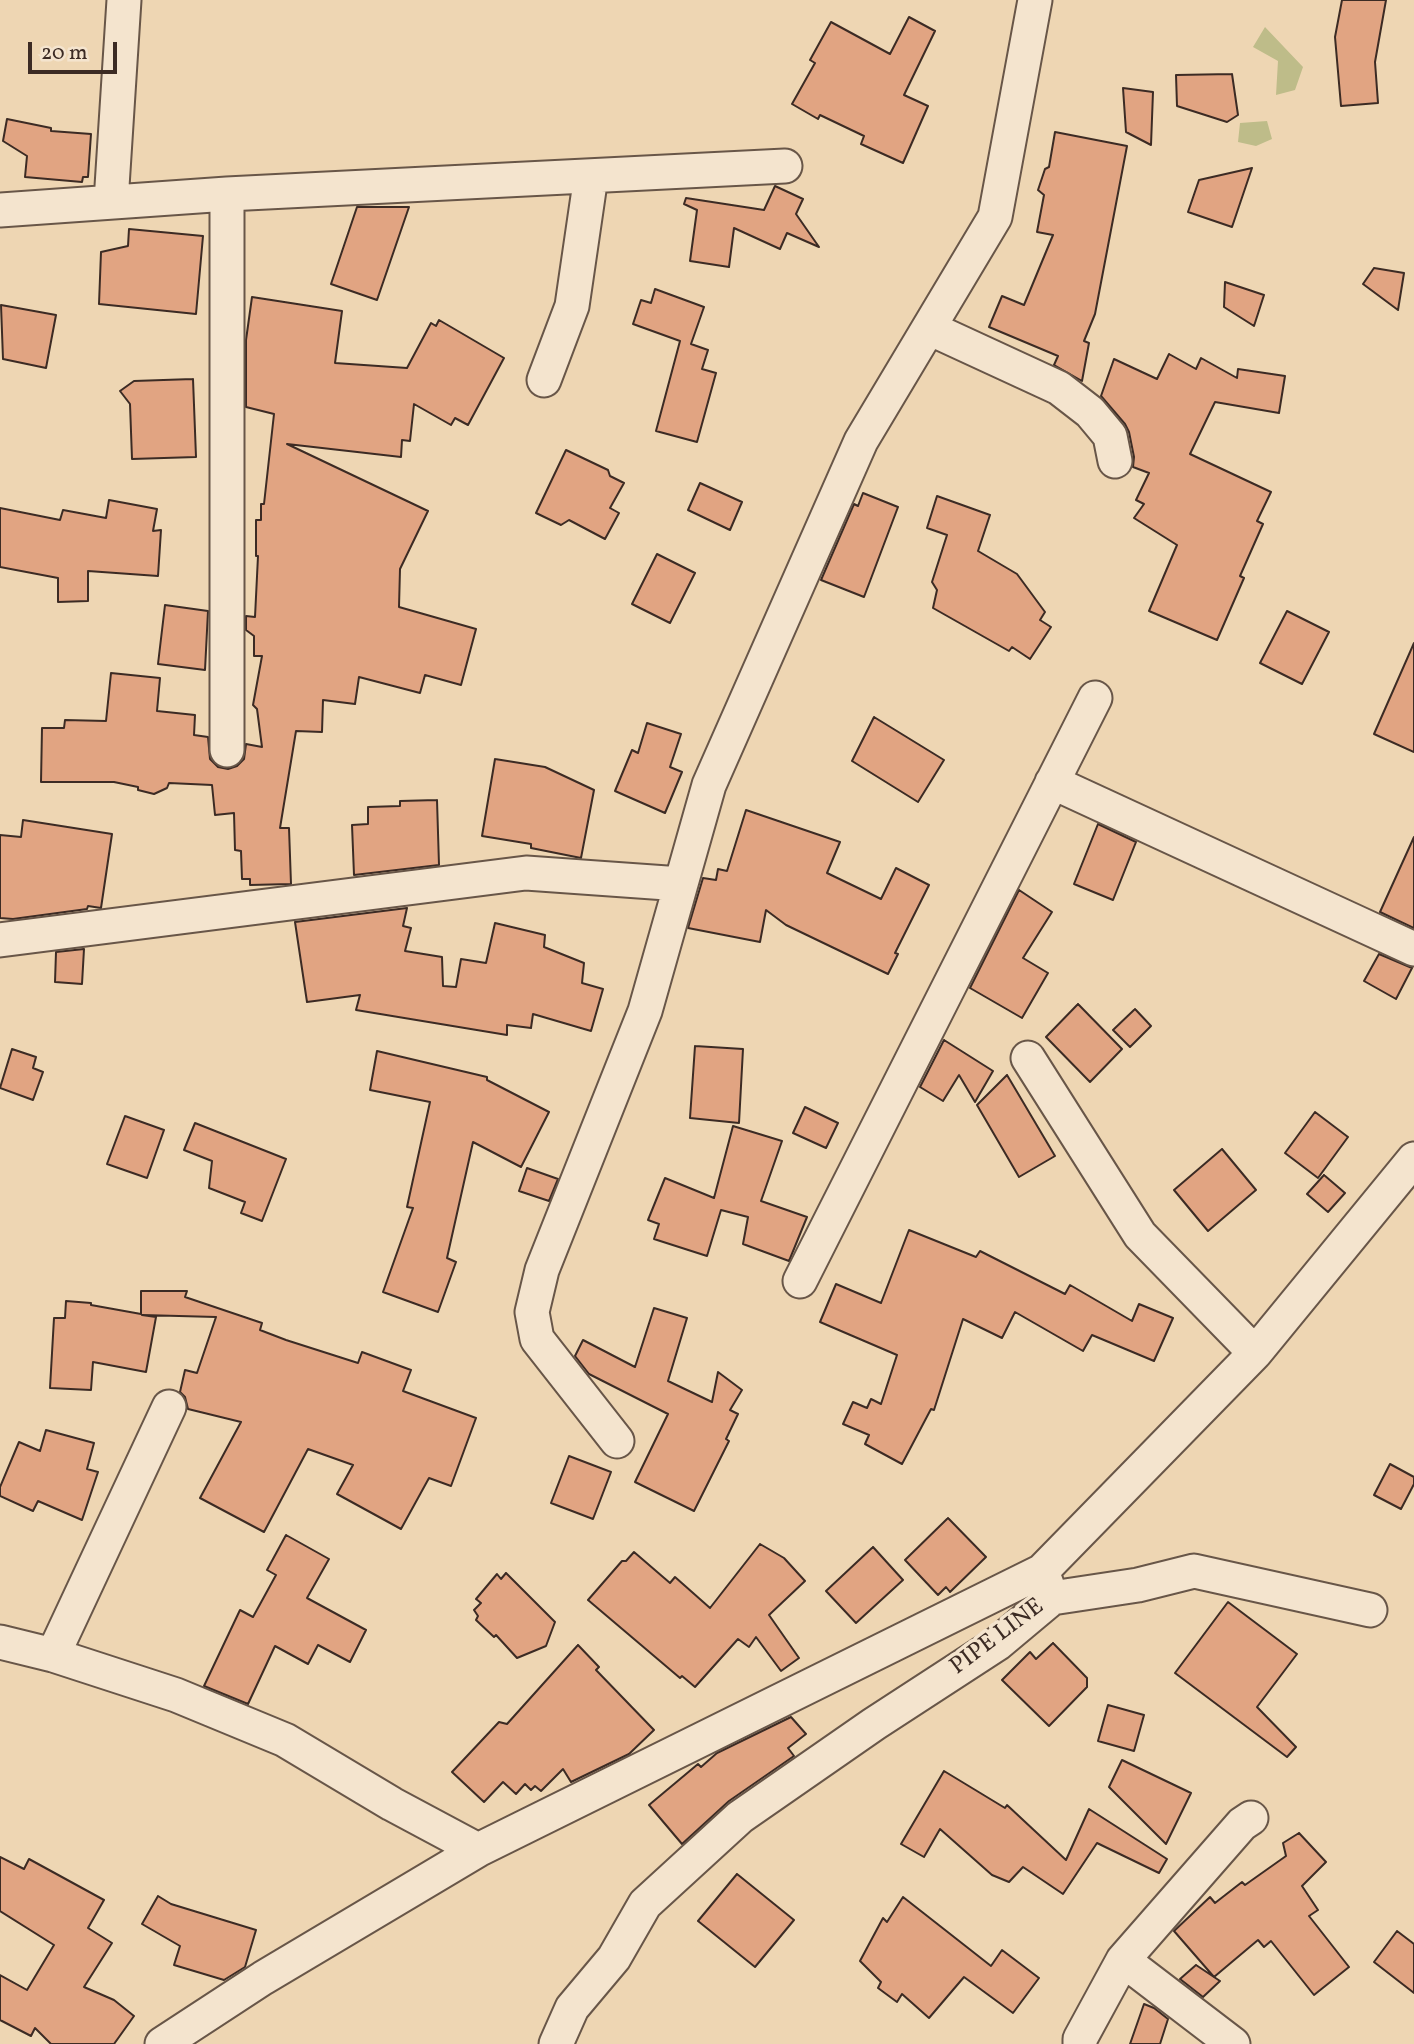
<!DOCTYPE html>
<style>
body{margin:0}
#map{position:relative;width:1414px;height:2044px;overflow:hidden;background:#eed6b3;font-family:Vollkorn,serif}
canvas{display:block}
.scale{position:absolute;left:28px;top:42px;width:89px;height:32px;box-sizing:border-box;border:4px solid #3c2b24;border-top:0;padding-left:9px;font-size:21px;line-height:24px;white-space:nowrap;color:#3c2b24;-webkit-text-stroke:5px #f4e4ce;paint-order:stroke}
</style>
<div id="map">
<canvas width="1414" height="2044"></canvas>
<div class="scale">20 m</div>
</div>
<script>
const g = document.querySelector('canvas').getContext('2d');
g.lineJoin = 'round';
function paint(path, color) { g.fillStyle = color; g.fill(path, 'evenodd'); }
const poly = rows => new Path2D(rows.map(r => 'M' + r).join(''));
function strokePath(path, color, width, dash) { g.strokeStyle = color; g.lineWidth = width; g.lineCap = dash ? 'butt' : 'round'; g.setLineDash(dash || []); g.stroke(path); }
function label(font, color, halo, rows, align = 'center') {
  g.font = font + ' Vollkorn,serif'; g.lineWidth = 7; g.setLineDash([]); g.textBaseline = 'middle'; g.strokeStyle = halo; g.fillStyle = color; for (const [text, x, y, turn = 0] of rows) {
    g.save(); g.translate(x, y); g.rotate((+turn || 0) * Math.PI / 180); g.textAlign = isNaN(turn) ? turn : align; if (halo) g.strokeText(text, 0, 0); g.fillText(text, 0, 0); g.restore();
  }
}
const green = poly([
 [1265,27,1303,67,1295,90,1276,95,1278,61,1253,47],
 [1267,121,1272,139,1256,146,1238,142,1240,123]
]);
const building = poly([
 [1342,0,1386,0,1375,62,1378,103,1341,106,1335,37,1342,0],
 [909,17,935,31,904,95,928,106,903,163,861,144,864,136,820,115,818,119,792,104,815,63,810,60,831,22,890,54,909,17],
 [1232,74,1238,115,1227,122,1177,106,1176,75,1232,74],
 [1123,88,1153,92,1151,145,1126,132,1123,88],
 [7,119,51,128,51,131,91,134,88,177,83,177,82,182,25,177,27,156,3,141,7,119],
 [1055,132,1127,146,1095,314,1084,341,1089,343,1082,381,1054,365,1058,356,989,327,1002,296,1024,305,1053,235,1037,232,1044,195,1038,190,1045,169,1049,167,1055,132],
 [1252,168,1232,227,1188,212,1199,180,1252,168],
 [775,186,803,199,796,214,819,247,787,233,780,249,734,228,729,267,690,261,697,210,684,204,686,198,764,210,775,186],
 [357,207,409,207,377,300,331,284,357,207],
 [129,229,203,236,196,314,99,304,101,252,128,246,129,229],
 [1374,268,1404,273,1398,310,1363,284,1374,268],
 [1225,282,1264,295,1254,326,1224,307,1225,282],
 [655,289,704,307,691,344,708,350,702,369,716,373,697,442,656,431,680,341,633,324,641,300,651,303,655,289],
 [252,297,342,311,335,363,407,368,431,323,436,326,439,320,504,358,468,425,455,418,451,425,414,404,410,441,402,440,401,457,287,444,428,511,400,569,399,607,476,629,461,685,425,675,420,693,359,677,355,704,323,700,322,732,296,731,280,828,289,828,291,884,250,885,250,879,242,879,241,851,235,850,234,813,215,815,212,785,169,783,167,788,154,794,138,790,138,787,114,782,41,782,42,728,64,728,65,720,106,721,111,673,160,678,157,711,195,715,194,735,208,737,210,759,218,767,228,769,237,766,244,759,246,744,262,747,257,709,253,705,262,656,254,656,254,636,246,630,246,616,255,617,258,556,256,556,256,520,261,520,261,504,264,504,274,414,246,407,246,340,252,297],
 [1,305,56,315,46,368,3,359,1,305],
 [1169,354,1196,369,1201,358,1237,378,1238,369,1285,376,1279,413,1215,402,1190,454,1271,492,1257,521,1263,524,1240,576,1244,578,1217,640,1149,611,1177,545,1134,518,1144,504,1136,500,1149,473,1133,467,1134,457,1129,432,1125,424,1101,396,1114,359,1157,379,1169,354],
 [193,379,196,457,132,459,130,404,120,391,134,381,193,379],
 [566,450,608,470,610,476,624,483,610,508,619,513,605,539,569,520,561,525,536,513,566,450],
 [700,483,742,502,730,530,688,510,700,483],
 [863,493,898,507,864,597,821,580,854,504,858,506,863,493],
 [937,496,990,515,978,551,1017,574,1045,612,1040,620,1051,627,1030,659,1012,647,1009,651,933,608,937,590,932,582,947,535,927,528,937,496],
 [109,500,157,509,153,531,161,530,158,576,88,571,88,601,58,602,58,578,0,567,0,508,60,520,63,510,106,518,109,500],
 [657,554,695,573,670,623,632,604,657,554],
 [165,605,208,611,205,670,158,664,165,605],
 [1287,611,1329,632,1302,684,1260,663,1287,611],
 [1414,643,1414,752,1374,734,1414,643],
 [874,717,944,760,918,802,852,761,874,717],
 [647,723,681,734,670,767,682,772,665,813,615,791,632,750,638,753,647,723],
 [495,759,545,767,594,790,581,858,531,848,531,844,482,836,495,759],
 [437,800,439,865,354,875,352,825,368,824,368,807,400,806,400,801,437,800],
 [746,810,840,842,827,873,881,899,896,868,929,885,895,953,898,954,888,974,786,925,766,910,760,942,688,928,703,878,716,880,718,869,727,871,746,810],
 [23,820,112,834,101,908,88,906,87,909,13,919,0,918,0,835,21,837,23,820],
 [1098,824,1136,842,1113,900,1074,884,1098,824],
 [1414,837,1414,928,1380,912,1414,837],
 [1019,890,1052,912,1023,958,1048,973,1022,1018,970,988,1019,890],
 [407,908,403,926,411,928,405,951,442,957,443,986,456,987,461,959,486,963,495,923,545,935,544,947,584,963,582,983,603,989,591,1031,533,1014,531,1028,507,1025,507,1035,356,1010,360,995,307,1002,295,922,407,908],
 [84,949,82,984,55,982,56,952,84,949],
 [1379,954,1412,968,1396,999,1364,981,1379,954],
 [1078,1004,1122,1049,1090,1082,1046,1037,1078,1004],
 [1135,1009,1151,1026,1130,1047,1113,1030,1135,1009],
 [944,1040,993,1071,975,1102,959,1075,943,1101,920,1087,944,1040],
 [695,1046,743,1049,739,1123,690,1118,695,1046],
 [12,1049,36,1057,33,1068,43,1072,33,1100,0,1088,12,1049],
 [377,1051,487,1077,487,1080,549,1112,521,1167,473,1142,447,1258,456,1262,438,1312,383,1292,413,1208,407,1207,430,1102,370,1090,377,1051],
 [1007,1075,1055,1156,1019,1177,977,1105,1007,1075],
 [805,1107,838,1123,826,1148,793,1133,805,1107],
 [1315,1112,1348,1137,1318,1178,1285,1153,1315,1112],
 [125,1116,164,1130,147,1178,107,1164,125,1116],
 [195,1123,286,1159,262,1221,241,1213,245,1202,209,1188,212,1161,184,1150,195,1123],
 [733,1126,782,1141,761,1201,807,1217,789,1261,743,1244,748,1217,721,1210,707,1256,654,1239,659,1224,648,1220,665,1178,714,1198,733,1126],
 [1222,1149,1256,1190,1208,1231,1174,1190,1222,1149],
 [527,1168,558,1179,549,1201,519,1191,527,1168],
 [1324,1175,1345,1193,1328,1212,1307,1194,1324,1175],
 [909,1230,976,1257,980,1251,1065,1294,1070,1285,1132,1321,1139,1304,1173,1318,1154,1361,1092,1335,1083,1351,1015,1312,1002,1338,963,1319,934,1410,931,1409,902,1464,865,1444,869,1435,843,1424,853,1402,867,1408,871,1399,881,1404,897,1355,820,1322,836,1284,881,1303,909,1230],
 [141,1291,187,1291,185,1297,262,1323,260,1330,286,1340,358,1363,362,1352,411,1370,403,1391,476,1418,451,1486,429,1478,401,1529,337,1494,353,1465,308,1449,264,1532,200,1498,241,1422,188,1409,185,1397,180,1392,185,1370,197,1373,216,1317,142,1315,156,1317,146,1372,93,1362,91,1390,50,1388,54,1318,65,1318,66,1301,91,1303,91,1305,141,1314,141,1291],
 [654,1308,687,1318,668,1381,712,1402,718,1372,742,1390,730,1410,738,1414,726,1439,729,1441,694,1511,635,1482,668,1414,589,1374,575,1356,583,1340,635,1367,654,1308],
 [46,1430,94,1443,87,1469,98,1472,82,1520,38,1501,33,1511,0,1496,0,1487,19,1442,40,1451,46,1430],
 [569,1456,611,1472,593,1519,551,1503,569,1456],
 [1390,1464,1414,1477,1414,1484,1401,1509,1374,1495,1390,1464],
 [948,1518,986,1557,950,1592,946,1587,938,1595,905,1560,948,1518],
 [286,1535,329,1559,307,1598,366,1630,350,1662,318,1645,308,1664,275,1646,248,1704,204,1686,240,1610,253,1617,276,1575,267,1570,286,1535],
 [760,1544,784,1558,805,1581,769,1615,799,1658,781,1671,756,1637,749,1647,738,1639,695,1687,682,1676,680,1678,588,1600,622,1561,626,1561,634,1552,670,1583,675,1577,710,1608,760,1544],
 [873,1547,903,1580,856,1623,826,1591,873,1547],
 [506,1573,555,1622,546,1646,517,1658,496,1635,494,1637,476,1620,478,1616,474,1610,481,1603,476,1599,497,1574,501,1579,506,1573],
 [1228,1602,1297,1654,1257,1707,1296,1747,1287,1757,1175,1673,1228,1602],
 [1053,1643,1087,1678,1087,1687,1049,1726,1002,1680,1030,1652,1036,1659,1053,1643],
 [578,1645,599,1667,596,1670,654,1730,629,1754,571,1782,563,1769,541,1791,535,1786,531,1790,525,1784,516,1794,503,1782,484,1802,452,1772,499,1722,507,1724,578,1645],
 [1108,1705,1144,1715,1134,1751,1098,1741,1108,1705],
 [791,1717,806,1734,788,1748,794,1756,729,1801,682,1844,649,1805,698,1764,701,1767,717,1753,791,1717],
 [1122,1760,1191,1793,1166,1844,1109,1787,1122,1760],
 [944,1771,1005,1808,1007,1805,1066,1860,1089,1809,1167,1859,1159,1873,1097,1843,1063,1894,1023,1867,1009,1882,992,1875,940,1829,924,1857,901,1844,944,1771],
 [1299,1833,1326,1862,1302,1886,1318,1910,1309,1916,1349,1967,1314,1995,1271,1941,1264,1947,1258,1940,1214,1977,1174,1931,1210,1897,1215,1903,1242,1882,1245,1885,1286,1856,1283,1843,1299,1833],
 [0,1857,24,1869,29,1859,104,1900,88,1928,112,1943,84,1987,114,2000,134,2016,114,2044,51,2044,35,2028,31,2036,0,2020,0,1975,27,1990,54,1945,0,1911,0,1857],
 [737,1874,794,1920,755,1967,698,1921,737,1874],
 [158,1896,171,1904,256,1930,245,1967,224,1980,174,1965,180,1946,142,1924,158,1896],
 [903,1897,991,1966,1002,1950,1039,1978,1013,2013,964,1977,929,2018,902,1994,897,2002,878,1988,881,1982,860,1961,883,1918,887,1922,903,1897],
 [1397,1931,1414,1944,1414,1993,1374,1962,1397,1931],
 [1196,1965,1220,1981,1203,1997,1180,1979,1196,1965],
 [1144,2004,1154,2008,1168,2019,1160,2044,1130,2044,1144,2004]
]);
const minor = poly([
 [227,194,227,750],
 [111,202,124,0],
 [0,210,227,194,785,166],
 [929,328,1059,388,1090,412,1110,436,1115,461],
 [544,380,572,306,591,176],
 [1052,782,1414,949],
 [0,940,526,873,681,884],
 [1028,1058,1140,1235,1255,1353],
 [800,1281,1095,698],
 [617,1441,537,1339,532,1312,542,1270,645,1011,709,785,861,441,995,217,1035,0],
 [1052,1598,1138,1585,1194,1571,1370,1610],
 [0,1642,53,1655,176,1695,285,1740,392,1804,478,1850],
 [53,1655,169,1407],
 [1123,1960,1233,2044],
 [162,2044,263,1978,478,1850,1042,1571],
 [556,2044,572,2008,614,1958,645,1904,740,1817,874,1724,997,1644,1052,1598,1042,1571,1255,1353,1414,1159],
 [1080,2044,1080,2039,1123,1960,1242,1824,1251,1818]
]);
const streetNames = [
 ["PIPE LINE",998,1638,-37]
];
paint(green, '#bebc89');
paint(building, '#e1a482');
strokePath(building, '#3c2b24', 2);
strokePath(minor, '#685648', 37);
strokePath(minor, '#f4e4ce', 33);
label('24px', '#3c2b24', '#f4e4ce', streetNames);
</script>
